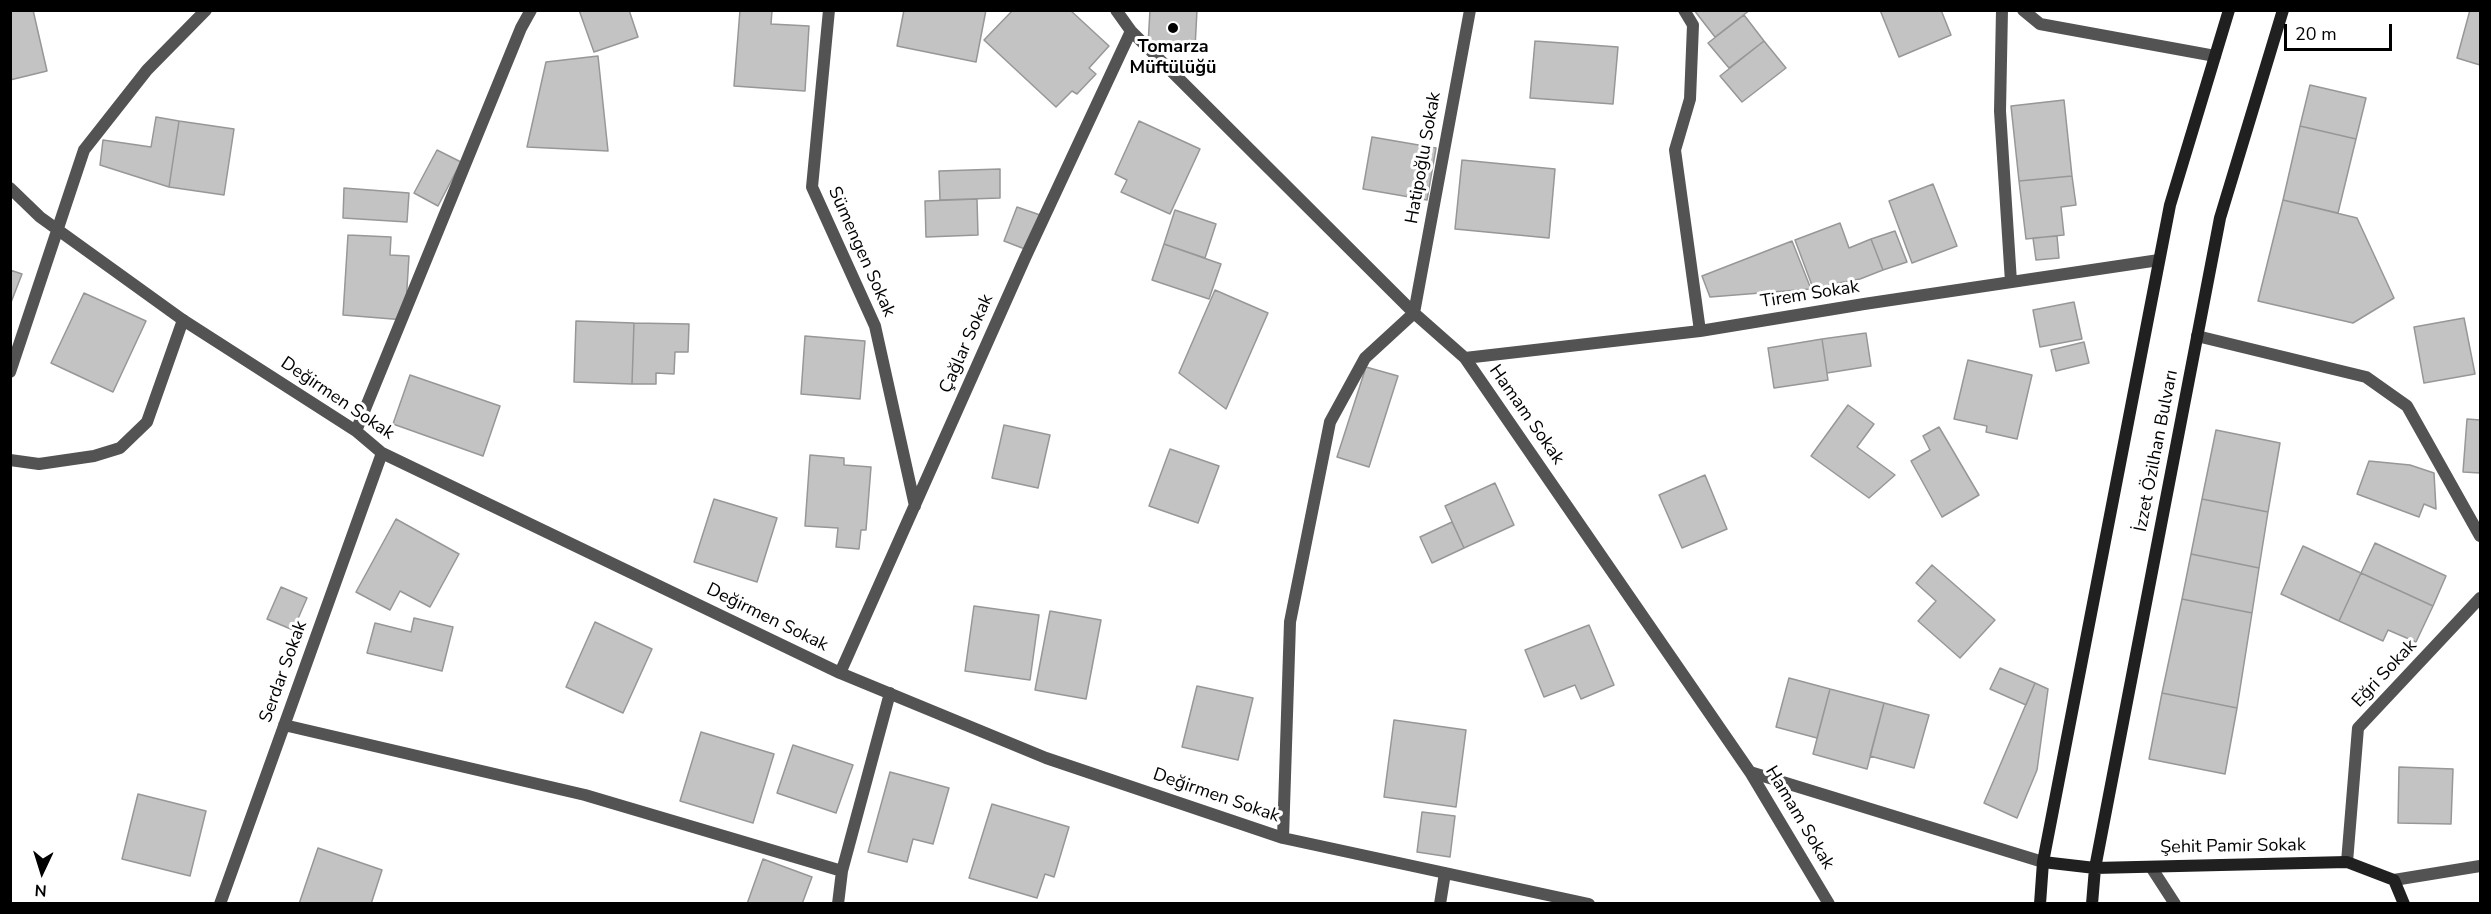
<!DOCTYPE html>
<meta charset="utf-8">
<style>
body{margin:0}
#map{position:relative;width:2491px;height:914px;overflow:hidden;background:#fff;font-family:"Nunito Sans",sans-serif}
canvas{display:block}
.frame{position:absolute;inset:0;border:12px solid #000;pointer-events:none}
.north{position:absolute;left:12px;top:842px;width:60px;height:60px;-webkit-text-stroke:4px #fff;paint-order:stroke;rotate:184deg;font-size:16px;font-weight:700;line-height:24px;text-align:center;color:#000}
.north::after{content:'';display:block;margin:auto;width:21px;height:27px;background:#000;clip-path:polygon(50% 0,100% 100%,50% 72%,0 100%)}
.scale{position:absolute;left:2284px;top:24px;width:108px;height:27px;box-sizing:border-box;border:3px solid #000;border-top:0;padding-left:8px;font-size:18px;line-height:21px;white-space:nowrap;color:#000;-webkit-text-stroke:4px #fff;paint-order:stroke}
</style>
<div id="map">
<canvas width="2491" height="914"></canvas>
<div class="frame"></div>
<div class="north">N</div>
<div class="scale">20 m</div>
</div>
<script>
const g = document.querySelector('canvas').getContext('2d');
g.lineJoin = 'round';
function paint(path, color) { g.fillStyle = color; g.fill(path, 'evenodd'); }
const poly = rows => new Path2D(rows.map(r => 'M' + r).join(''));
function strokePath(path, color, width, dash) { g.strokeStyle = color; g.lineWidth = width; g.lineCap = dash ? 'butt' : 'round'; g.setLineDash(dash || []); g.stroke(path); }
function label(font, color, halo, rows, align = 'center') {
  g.font = font + ' "Nunito Sans",sans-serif'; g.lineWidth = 6; g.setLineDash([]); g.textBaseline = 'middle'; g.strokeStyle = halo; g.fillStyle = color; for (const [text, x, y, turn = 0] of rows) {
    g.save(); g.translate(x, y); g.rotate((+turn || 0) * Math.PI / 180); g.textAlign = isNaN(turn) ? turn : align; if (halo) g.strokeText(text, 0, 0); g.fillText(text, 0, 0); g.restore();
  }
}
const building = poly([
 [10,10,33,10,47,71,10,80,10,10],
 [579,10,629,10,638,37,594,52,579,10],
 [740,10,772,11,771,24,809,26,805,91,734,86,740,10],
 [904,10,986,10,976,62,897,46,904,10],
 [1013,10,1070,10,1109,46,1089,68,1096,74,1077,94,1072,91,1056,107,984,40,1013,10],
 [1150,10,1197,10,1195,48,1148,45,1150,10],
 [1694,10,1750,10,1715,37,1694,10],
 [1880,10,1941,10,1951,35,1899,57,1880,10],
 [2470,10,2480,10,2480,65,2457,58,2470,10],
 [1744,15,1764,41,1729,68,1708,43,1744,15],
 [1535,41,1618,47,1613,104,1530,98,1535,41],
 [1764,41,1786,68,1742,102,1720,76,1764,41],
 [598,56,608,151,527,147,546,62,598,56],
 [2310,85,2366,98,2356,139,2300,126,2310,85],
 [2064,100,2072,176,2019,181,2011,106,2064,100],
 [156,117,179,121,169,187,100,165,103,140,151,147,156,117],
 [179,121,234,129,224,195,169,187,179,121],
 [1139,121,1200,149,1170,214,1121,192,1127,180,1115,174,1139,121],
 [2300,126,2356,139,2338,213,2283,200,2300,126],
 [1372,137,1436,148,1427,200,1363,189,1372,137],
 [437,150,461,162,438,206,414,193,437,150],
 [1462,160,1555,169,1549,238,1455,229,1462,160],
 [1000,169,1000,198,940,200,939,171,1000,169],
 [2072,176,2076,205,2061,207,2064,235,2026,239,2019,181,2072,176],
 [1933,184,1957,246,1912,263,1889,201,1933,184],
 [344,188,409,193,407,222,343,218,344,188],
 [977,199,978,235,926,237,925,201,977,199],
 [2283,200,2357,218,2394,298,2353,323,2258,301,2283,200],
 [1017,207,1043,216,1030,251,1004,241,1017,207],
 [1175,210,1216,224,1205,258,1164,244,1175,210],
 [1840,223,1849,248,1871,239,1883,270,1860,279,1813,288,1795,240,1840,223],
 [1895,231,1907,262,1883,270,1871,239,1895,231],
 [348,235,391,237,390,255,409,256,405,320,343,315,348,235],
 [2057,236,2059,258,2036,260,2033,238,2057,236],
 [1792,241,1811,289,1710,297,1702,276,1792,241],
 [1164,244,1221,264,1209,299,1152,280,1164,244],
 [10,270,22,274,10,305,10,270],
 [1215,290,1268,313,1226,409,1179,373,1215,290],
 [84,293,146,321,113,392,51,363,84,293],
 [2074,302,2082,339,2040,347,2033,310,2074,302],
 [2464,318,2475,374,2424,383,2414,327,2464,318],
 [576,321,634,323,632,384,574,382,576,321],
 [634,323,689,324,688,352,675,352,674,374,656,373,656,384,632,384,634,323],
 [1866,333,1871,366,1827,373,1822,339,1866,333],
 [805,336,865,341,860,399,801,394,805,336],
 [1822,339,1828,380,1774,388,1768,348,1822,339],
 [2084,342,2089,363,2056,371,2051,350,2084,342],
 [1968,360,2032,375,2017,439,1986,432,1987,426,1954,419,1968,360],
 [1366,367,1398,376,1369,467,1337,457,1366,367],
 [410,375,500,406,483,456,393,424,410,375],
 [1848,405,1874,424,1857,447,1895,475,1869,498,1811,456,1848,405],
 [2467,419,2480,420,2480,473,2463,472,2467,419],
 [1004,425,1050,435,1038,488,992,478,1004,425],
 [1939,427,1979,495,1942,517,1911,461,1930,450,1923,436,1939,427],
 [2216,430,2280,443,2268,512,2202,499,2216,430],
 [1170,449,1219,466,1198,523,1149,506,1170,449],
 [810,455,844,458,844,465,871,467,866,530,861,530,859,549,836,547,838,528,805,526,810,455],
 [2369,461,2410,465,2434,473,2436,509,2424,504,2419,517,2357,494,2369,461],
 [1705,475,1727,529,1682,548,1659,495,1705,475],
 [1495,483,1514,525,1464,548,1445,506,1495,483],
 [714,499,777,518,757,582,694,562,714,499],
 [2202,499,2268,512,2259,568,2191,554,2202,499],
 [396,519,459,554,430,607,400,591,390,610,356,592,396,519],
 [1452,522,1464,548,1432,563,1420,537,1452,522],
 [2375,543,2446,576,2433,606,2361,573,2375,543],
 [2303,546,2361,573,2339,621,2281,594,2303,546],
 [2191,554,2259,568,2252,613,2182,599,2191,554],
 [1932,565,1995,620,1960,658,1918,621,1936,601,1916,583,1932,565],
 [2361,573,2433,606,2416,642,2388,630,2383,641,2339,621,2361,573],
 [281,587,307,598,293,630,267,619,281,587],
 [2182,599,2252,613,2237,708,2162,693,2182,599],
 [974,606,1039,615,1030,680,965,671,974,606],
 [1050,611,1101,620,1086,699,1035,690,1050,611],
 [414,618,453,627,442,671,367,653,375,623,411,632,414,618],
 [595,622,652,649,623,713,566,687,595,622],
 [1589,625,1614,685,1581,699,1575,685,1544,697,1525,650,1589,625],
 [2000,668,2035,683,2026,705,1990,689,2000,668],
 [1789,678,1830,689,1817,738,1776,727,1789,678],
 [2035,683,2048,689,2037,770,2017,818,1984,803,2035,683],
 [1197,686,1253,698,1238,760,1182,747,1197,686],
 [1830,689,1884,703,1867,769,1813,754,1830,689],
 [2162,693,2237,708,2225,774,2149,759,2162,693],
 [1884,703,1929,715,1914,768,1870,756,1884,703],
 [1394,720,1466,730,1456,807,1384,797,1394,720],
 [701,732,774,754,753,823,680,801,701,732],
 [793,745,853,765,836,813,777,793,793,745],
 [2399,767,2453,769,2451,824,2398,823,2399,767],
 [890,772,949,788,933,844,913,839,907,862,868,852,890,772],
 [138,794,206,811,190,876,122,859,138,794],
 [992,804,1069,827,1054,877,1045,874,1037,898,969,878,992,804],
 [1422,812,1455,816,1450,857,1417,852,1422,812],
 [318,848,382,870,371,904,299,904,318,848],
 [763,859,812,877,802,904,747,904,763,859]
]);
const lane = poly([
 [10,460,39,464,94,456,120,448,147,422,183,320]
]);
const street = poly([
 [829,10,812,187,875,326,915,506],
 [1116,10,1131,31,1414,313,1465,358,1750,772,1829,904],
 [1684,10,1693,25,1690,99,1675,150,1700,331],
 [2002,10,2000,111,2011,282],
 [2023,10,2040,24,2215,56],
 [10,188,40,217,183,320,356,431,382,453,840,673,1046,758,1283,838,1589,904],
 [2197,336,2366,377,2407,406,2480,536],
 [1465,358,1700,331,1864,304,2159,260],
 [10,372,84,150,147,70,206,10],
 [356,431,521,28,531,10],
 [840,673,1025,258,1131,31],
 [284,725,585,795,842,871],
 [1750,772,2043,862],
 [1283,838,1290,622,1330,422,1365,358,1414,313,1470,10],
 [2347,862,2358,728,2480,598],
 [2151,867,2175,904],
 [2394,880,2480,866],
 [220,904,382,453],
 [838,904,842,871,890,693],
 [1440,904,1445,873]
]);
const secondary = poly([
 [2043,862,2095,868,2347,862,2394,880,2404,904],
 [2040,904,2043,862,2170,205,2229,10],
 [2092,904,2095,868,2220,218,2283,10]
]);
const markers = [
 [1173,28,6,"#000"]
];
const poiNames = [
 ["Tomarza",1173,48],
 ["Müftülüğü",1173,69]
];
const streetNames = [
 ["Hatipoğlu Sokak",1424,158,-80],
 ["Sümengen Sokak",861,252,66],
 ["Tirem Sokak",1810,295,-9],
 ["Çağlar Sokak",967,344,-66],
 ["Değirmen Sokak",337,399,34],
 ["Hamam Sokak",1526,415,55],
 ["İzzet Özilhan Bulvarı",2157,451,-79],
 ["Değirmen Sokak",767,618,26],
 ["Serdar Sokak",284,672,-70],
 ["Eğri Sokak",2385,674,-47],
 ["Değirmen Sokak",1216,796,19],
 ["Hamam Sokak",1799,818,59],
 ["Şehit Pamir Sokak",2233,847,-1]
];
paint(building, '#c3c3c3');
strokePath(building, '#979797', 1.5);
strokePath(lane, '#535353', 12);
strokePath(street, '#535353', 12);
strokePath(secondary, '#202020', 12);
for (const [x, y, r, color] of markers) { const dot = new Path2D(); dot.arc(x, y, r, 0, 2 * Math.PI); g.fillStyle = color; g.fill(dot); strokePath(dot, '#fff', 2); }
label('bold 18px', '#000', '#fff', poiNames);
label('18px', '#000', '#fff', streetNames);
</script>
